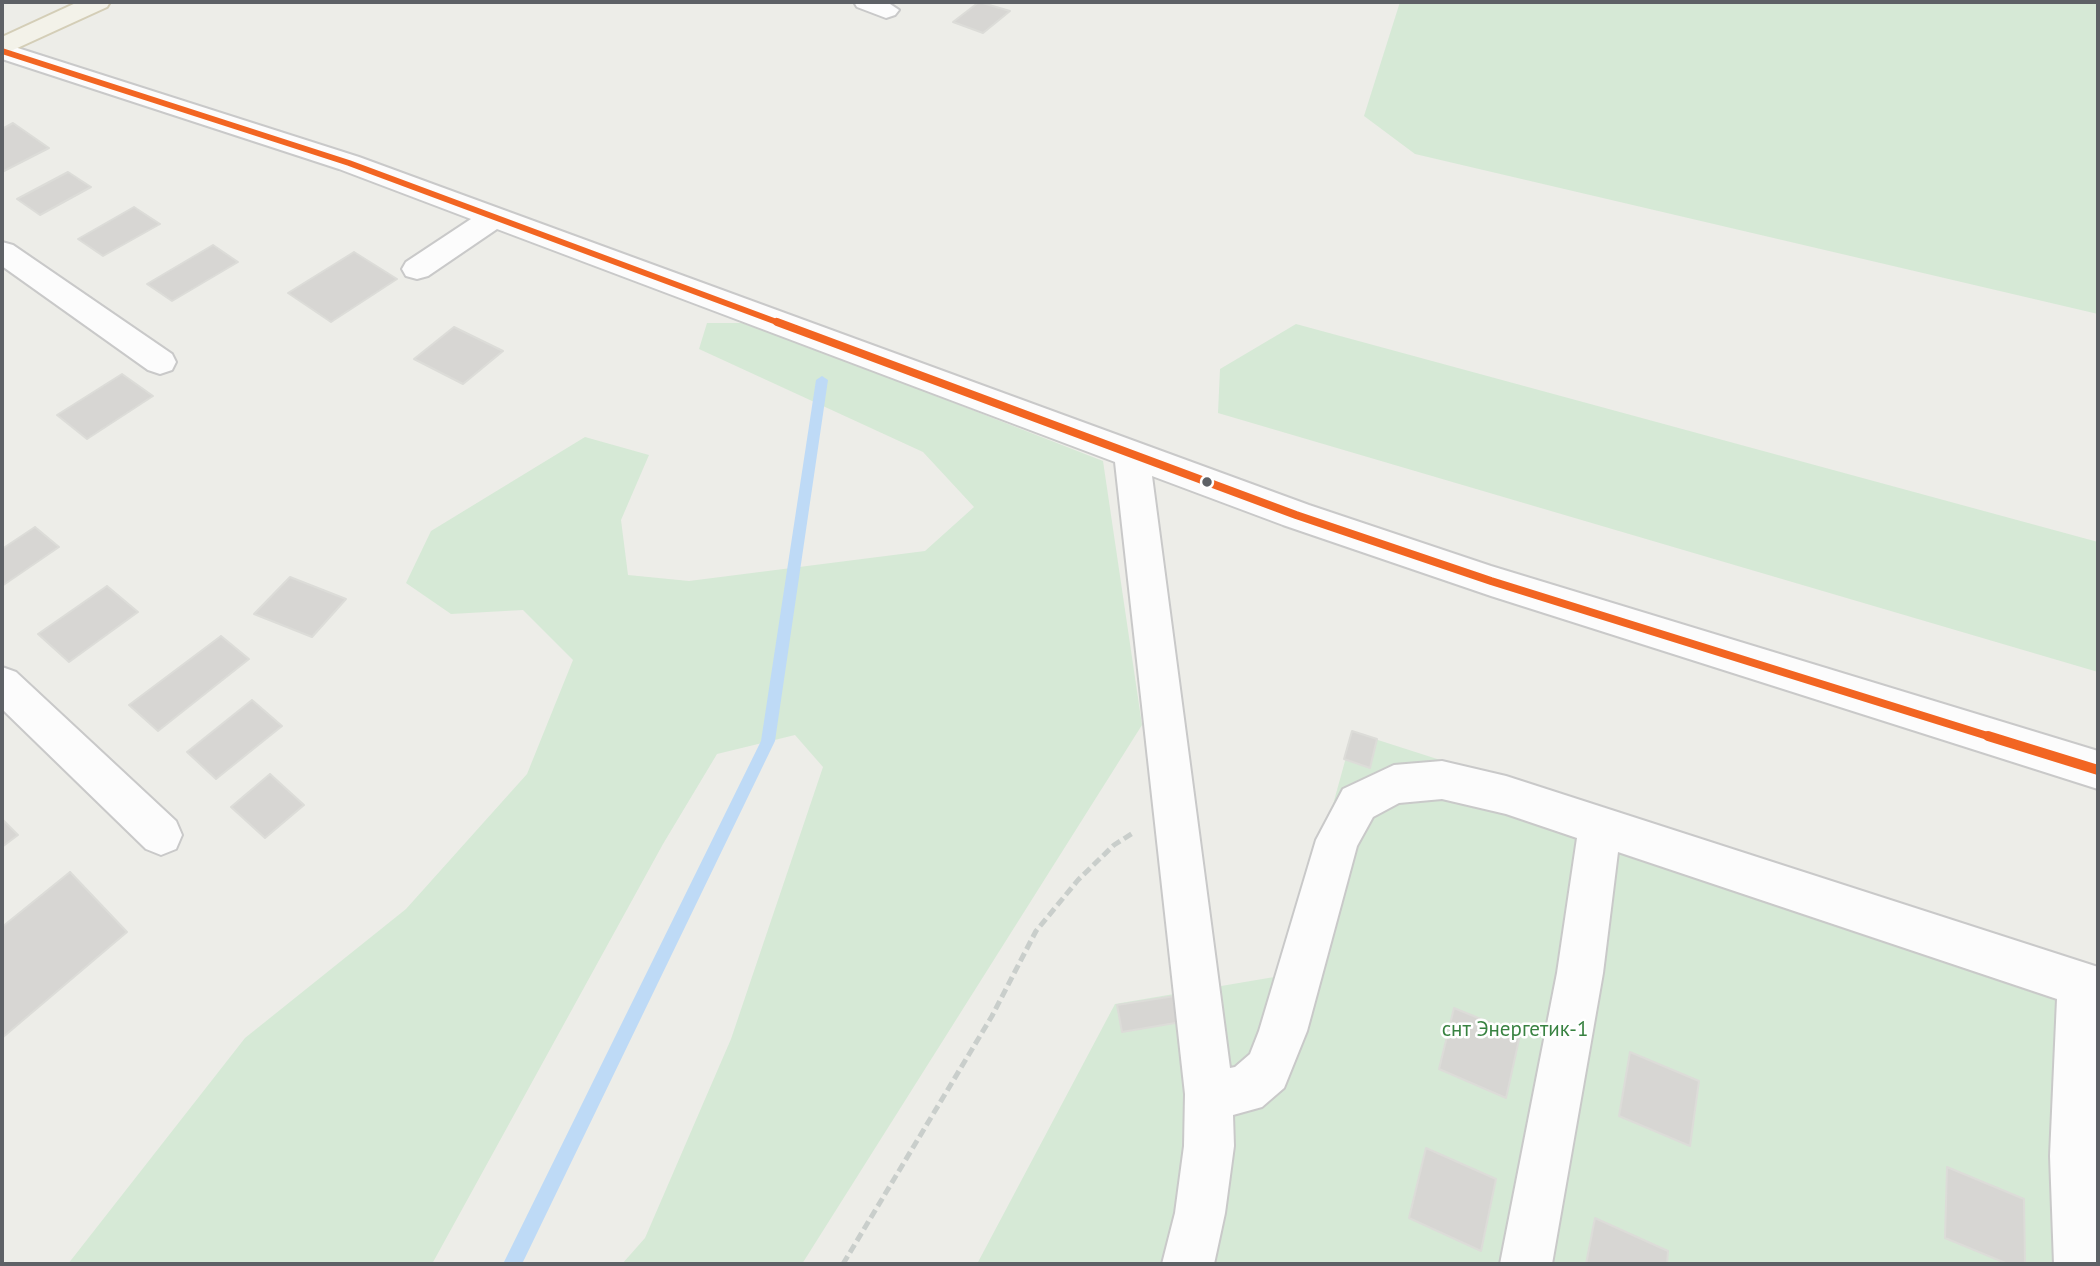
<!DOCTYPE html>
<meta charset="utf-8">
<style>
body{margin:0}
#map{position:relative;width:2100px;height:1266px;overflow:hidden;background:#edede8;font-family:"PT Sans",sans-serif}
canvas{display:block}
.frame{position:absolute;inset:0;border:4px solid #5e6166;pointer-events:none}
</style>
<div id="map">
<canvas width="2100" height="1266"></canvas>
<div class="frame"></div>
</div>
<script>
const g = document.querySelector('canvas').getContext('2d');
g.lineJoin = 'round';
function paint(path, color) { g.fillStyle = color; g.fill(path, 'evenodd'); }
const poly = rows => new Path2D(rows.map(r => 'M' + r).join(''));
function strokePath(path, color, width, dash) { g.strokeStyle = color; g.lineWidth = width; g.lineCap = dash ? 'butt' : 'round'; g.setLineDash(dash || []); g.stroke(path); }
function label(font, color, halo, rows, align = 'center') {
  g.font = font + ' "PT Sans",sans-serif'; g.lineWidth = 5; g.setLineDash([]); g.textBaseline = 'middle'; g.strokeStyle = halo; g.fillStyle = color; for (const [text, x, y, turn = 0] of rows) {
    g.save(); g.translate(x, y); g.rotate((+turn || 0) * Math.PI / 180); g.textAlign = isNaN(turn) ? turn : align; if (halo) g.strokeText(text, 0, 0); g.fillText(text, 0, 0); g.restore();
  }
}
const green = poly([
 [1400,2,2098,2,2098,314,1415,154,1364,116],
 [707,323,749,323,1103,461,1142,725,802,1264,622,1264,645,1238,731,1039,823,767,795,735,717,754,663,844,432,1264,68,1264,245,1038,406,909,527,774,573,660,523,610,451,614,406,583,431,531,585,437,649,455,621,520,628,575,689,581,925,551,974,507,923,452,699,349],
 [1296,324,2098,542,2098,672,1218,413,1220,369],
 [1353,732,2098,971,2098,1264,977,1264,1115,1004,1286,975]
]);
const stream = poly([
 [822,376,828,380,775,741,522,1264,503,1264,761,741,816,380,822,376]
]);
const building = poly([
 [979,2,1010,11,983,33,953,22,979,2],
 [13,123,49,148,2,172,2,129,13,123],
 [68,172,91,187,40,215,17,199,68,172],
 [134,207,160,224,103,256,78,239,134,207],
 [213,245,238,262,172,301,147,284,213,245],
 [354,252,397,279,331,322,288,293,354,252],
 [454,327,503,351,463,384,414,359,454,327],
 [122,374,153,396,87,439,57,415,122,374],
 [35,527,59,547,2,586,2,549,35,527],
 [290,577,346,599,312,637,254,614,290,577],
 [107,586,138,612,69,662,38,634,107,586],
 [221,636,249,659,158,731,129,705,221,636],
 [252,700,282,726,216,779,187,752,252,700],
 [1352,731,1377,739,1370,768,1344,759,1352,731],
 [270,774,304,805,265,838,231,807,270,774],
 [2,819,18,835,2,847,2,819],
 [70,872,127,932,2,1038,2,927,70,872],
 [1175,996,1181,1022,1122,1032,1117,1005,1175,996],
 [1454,1008,1520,1035,1506,1098,1439,1069,1454,1008],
 [1630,1052,1699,1081,1690,1146,1619,1116,1630,1052],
 [1426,1148,1496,1179,1481,1251,1409,1218,1426,1148],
 [1947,1167,2024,1199,2025,1264,2008,1264,1945,1238,1947,1167],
 [1595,1218,1668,1251,1667,1264,1586,1264,1595,1218]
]);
const path = poly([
 [843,1264,992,1016,1036,931,1078,880,1114,845,1133,833]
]);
const minor = poly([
 [854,2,887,2,899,10,895,15,886,18,857,7,854,2],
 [2,43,359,157,1309,505,1491,566,2098,751,2098,789,1491,596,1283,525,1152,476,1230,1068,1235,1067,1250,1054,1259,1031,1316,840,1343,789,1394,765,1442,761,1506,776,2098,967,2098,1264,2054,1264,2050,1156,2057,999,1618,852,1603,973,1552,1264,1500,1264,1557,973,1577,838,1506,814,1442,799,1399,803,1373,817,1357,846,1307,1031,1284,1088,1262,1107,1233,1115,1234,1146,1225,1213,1214,1264,1162,1264,1175,1213,1184,1146,1185,1094,1115,462,497,229,428,276,417,279,406,276,402,269,406,262,471,219,339,169,2,59,2,43],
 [2,242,13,245,172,354,176,362,172,370,160,374,148,370,2,266,2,242],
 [2,667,16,672,176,821,182,835,176,849,161,855,146,849,2,709,2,667]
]);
const major = poly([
 [78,2,110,2,107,7,2,55,2,37,78,2]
]);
const bus1Far2 = poly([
 [2,51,349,163,782,324]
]);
const bus1Far1 = poly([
 [777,322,1296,515,1491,581,1994,738]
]);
const bus1 = poly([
 [1988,736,2098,770]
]);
const markers = [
 [1207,482,6,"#5e6166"]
];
const nearParknames = [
 ["снт Энергетик-1",1515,1030]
];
paint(green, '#d6e9d6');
paint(stream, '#bedaf6');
paint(building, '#d7d6d3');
strokePath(building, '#dcdcd8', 2);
strokePath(minor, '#c9c9c9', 4);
strokePath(major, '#d4ceb7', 4);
strokePath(path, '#c9cecb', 5, [9, 4.5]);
paint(minor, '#fcfcfc');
paint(major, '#f3f2e9');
strokePath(bus1Far2, '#f26522', 6);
strokePath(bus1Far1, '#f26522', 8);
strokePath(bus1, '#f26522', 10);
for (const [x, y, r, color] of markers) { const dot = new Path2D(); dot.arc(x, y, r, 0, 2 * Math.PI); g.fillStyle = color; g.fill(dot); strokePath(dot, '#fff', 2.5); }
label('21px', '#388241', '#fff', nearParknames);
</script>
